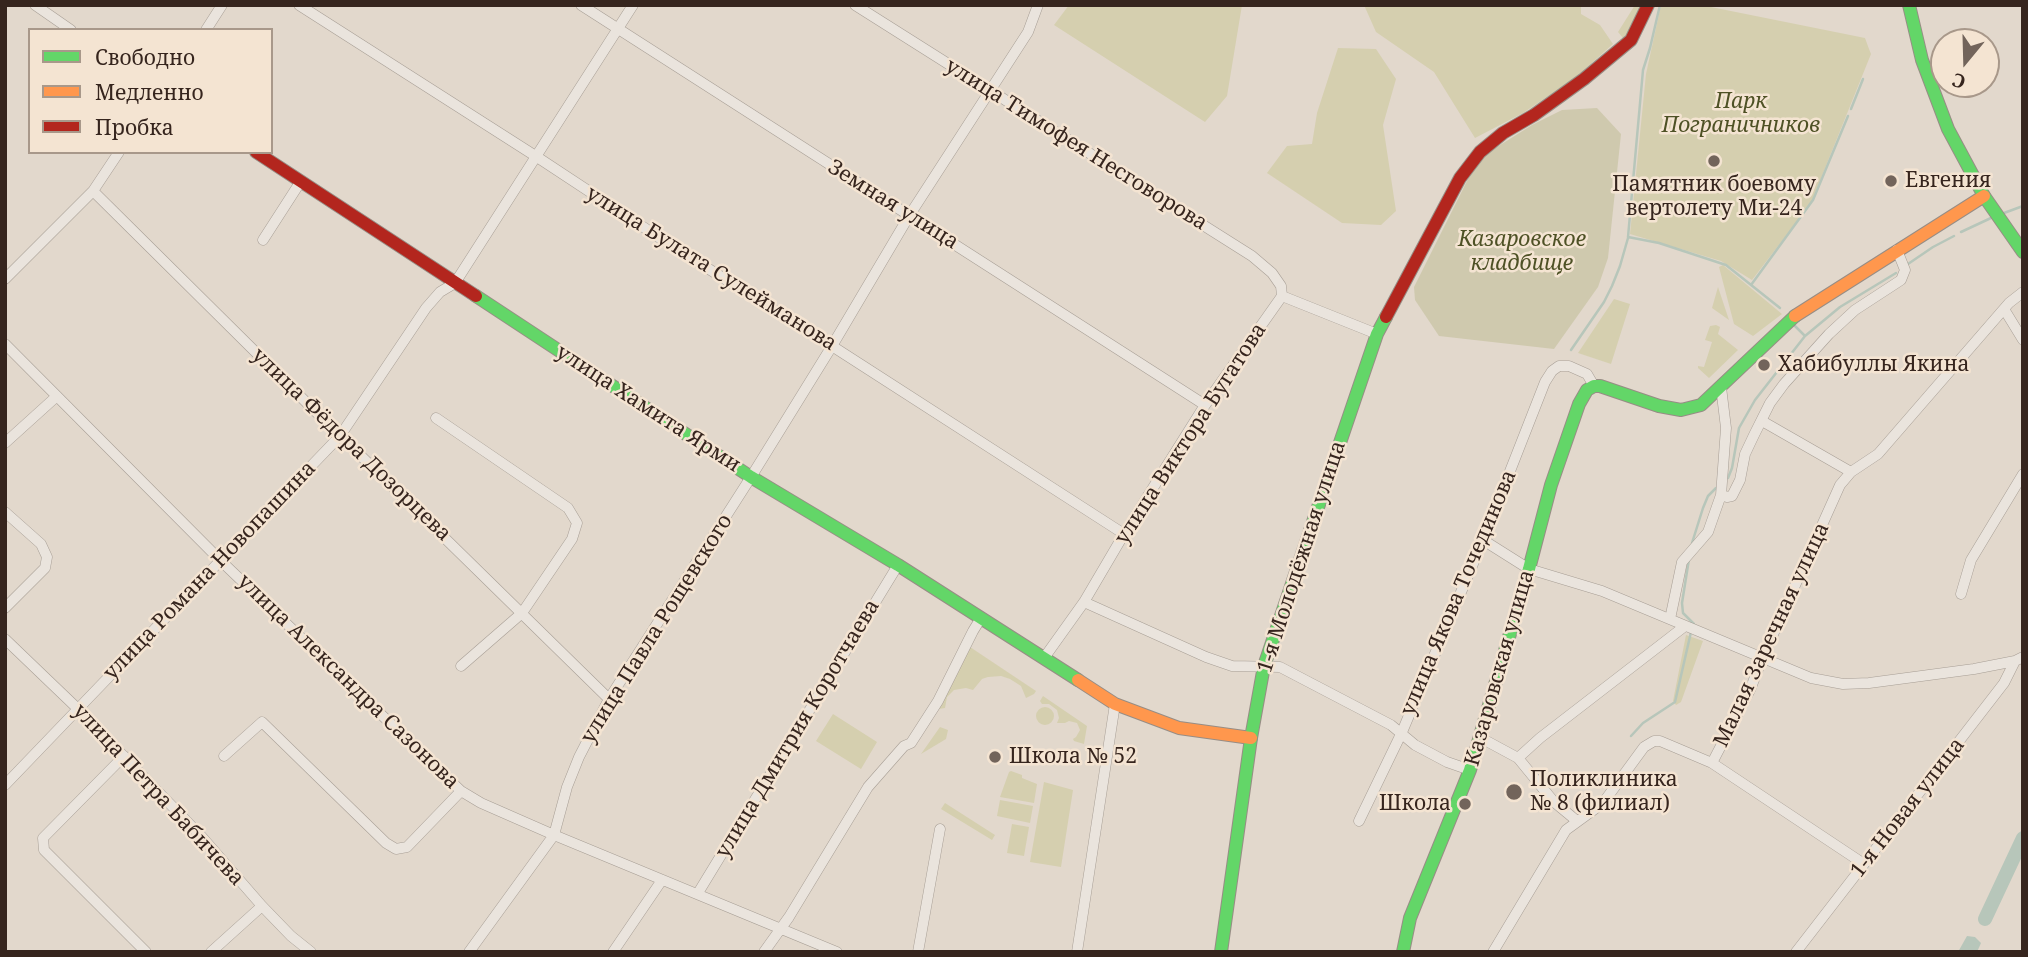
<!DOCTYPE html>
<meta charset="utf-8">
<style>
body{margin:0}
#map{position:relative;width:2028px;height:957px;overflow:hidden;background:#e2d8cc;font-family:"Noto Serif",serif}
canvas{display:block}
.frame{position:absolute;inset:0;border:7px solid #36251e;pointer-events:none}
.legend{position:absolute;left:28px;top:28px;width:245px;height:126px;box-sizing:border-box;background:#f4e4d2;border:2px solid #a8988a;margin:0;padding:9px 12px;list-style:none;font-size:21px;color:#36251e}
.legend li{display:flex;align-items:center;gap:14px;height:35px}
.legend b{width:35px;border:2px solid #a8988a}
.north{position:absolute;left:1930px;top:28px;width:70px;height:70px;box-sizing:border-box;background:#f4e4d2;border:2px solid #a8988a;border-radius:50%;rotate:199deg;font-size:19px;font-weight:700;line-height:28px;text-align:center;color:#36251e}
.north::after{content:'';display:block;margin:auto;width:24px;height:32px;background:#72645b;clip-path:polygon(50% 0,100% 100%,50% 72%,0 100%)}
</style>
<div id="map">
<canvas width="2028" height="957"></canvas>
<div class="frame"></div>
<ul class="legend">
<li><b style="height:9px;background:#63d668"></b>Свободно</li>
<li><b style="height:9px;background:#ff974d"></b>Медленно</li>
<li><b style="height:9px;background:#b3261e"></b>Пробка</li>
</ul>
<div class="north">С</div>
</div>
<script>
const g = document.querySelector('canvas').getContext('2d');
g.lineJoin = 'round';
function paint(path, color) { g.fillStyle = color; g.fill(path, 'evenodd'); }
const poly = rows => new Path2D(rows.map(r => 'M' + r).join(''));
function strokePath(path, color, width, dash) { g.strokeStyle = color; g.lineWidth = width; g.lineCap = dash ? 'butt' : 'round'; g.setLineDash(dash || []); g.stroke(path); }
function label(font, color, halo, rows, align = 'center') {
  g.font = font + ' "Noto Serif",serif'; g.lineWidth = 5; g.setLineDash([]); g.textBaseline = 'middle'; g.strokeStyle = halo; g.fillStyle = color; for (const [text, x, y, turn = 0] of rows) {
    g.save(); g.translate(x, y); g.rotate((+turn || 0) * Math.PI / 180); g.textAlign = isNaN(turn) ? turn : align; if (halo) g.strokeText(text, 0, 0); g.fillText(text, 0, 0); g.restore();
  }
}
const green = poly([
 [1069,5,1242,5,1227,96,1205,122,1054,25],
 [1364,5,1581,5,1581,14,1600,25,1613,44,1575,78,1523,113,1475,138,1434,72,1376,32],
 [1635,5,1645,5,1635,25,1623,38,1618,32],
 [1661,5,1701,5,1865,38,1869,49,1871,54,1811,203,1752,280,1721,261,1630,234,1646,74],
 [1338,48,1376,49,1396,79,1383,125,1396,211,1381,225,1342,223,1267,173,1287,146,1312,144,1317,113],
 [1723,265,1782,314,1753,336,1734,324,1719,267],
 [1718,287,1729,320,1712,308],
 [1614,299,1630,304,1611,364,1578,353],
 [1716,325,1720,327,1718,334,1738,350,1709,378,1698,368,1698,366,1704,367,1712,342,1705,340,1710,326],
 [1686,635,1703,641,1681,702,1676,705,1673,701],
 [970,647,1036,691,1034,694,1026,698,1021,686,1010,679,1001,676,988,677,982,679,973,690,966,688,954,690,947,697,945,708,939,709],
 [1043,696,1087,726,1084,744,1074,741,1073,739,1076,737,1080,730,1077,723,1069,721,1065,723,1057,723,1059,718,1057,710,1049,704,1042,704,1040,701],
 '1036 716a9 9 0 1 1 18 0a9 9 0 1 1-18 0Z',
 [833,714,877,742,861,769,816,741],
 [940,727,948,730,946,739,921,754],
 [1011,771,1022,775,1022,778,1037,784,1034,803,1000,797,1009,772],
 [1044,782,1073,790,1061,867,1030,862],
 [1000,800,1033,806,1030,823,997,816],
 [945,803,995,835,992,840,941,809],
 [1012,824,1029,827,1024,856,1007,853]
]);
const cemetery = poly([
 [1597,108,1621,134,1608,258,1598,287,1554,349,1439,336,1415,300,1414,287,1471,173,1489,152,1532,125,1562,110]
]);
const water = poly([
 [1967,936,1975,937,1981,943,1977,952,1958,952]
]);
const stream = poly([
 [1660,5,1650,48,1643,70,1628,237,1659,243,1726,265,1780,308],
 [1851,109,1863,79],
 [2004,213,2023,206],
 [1961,232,1991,218],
 [1908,264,1933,247,1954,236],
 [1751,285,1813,200,1848,116],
 [1795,326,1805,336],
 [1571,350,1604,302,1612,286,1620,266,1628,238],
 [1728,478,1732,468,1739,428,1755,400,1805,336,1840,307,1896,273],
 [1692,543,1703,508,1708,496,1716,488],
 [1689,559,1682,603,1683,613,1694,624],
 [1631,736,1643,723,1675,702,1691,632]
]);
const river = poly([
 [1985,919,2023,838]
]);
const street = poly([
 [35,5,71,30],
 [299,5,537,157,672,246,832,346,1124,534],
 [581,5,1205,405],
 [855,5,1252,256,1272,273,1281,286,1282,296],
 [206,30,222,5],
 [93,191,313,409,609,699],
 [263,240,301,181],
 [5,279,93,191,119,152],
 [1282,296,1377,334],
 [2004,309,2023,340],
 [5,344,220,560,461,791,481,803,554,835,837,952],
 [436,418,568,508,577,523,572,539,522,613,461,666],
 [1762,421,1851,472],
 [5,443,57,396],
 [1721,495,1727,497,1732,496,1740,480,1745,454,1754,435,1770,403,1784,384,1829,334,1855,310,1901,280,1905,270,1897,250],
 [5,512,41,544,47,557,45,568,5,608],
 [1483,540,1529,569,1602,591,1811,678,1843,684,1869,683,1974,669,2015,661,2023,657],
 [1961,594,1971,560,2023,474],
 [1084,602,1206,657,1232,666,1280,667,1391,725,1415,745,1447,762,1470,770],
 [1670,619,1682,562,1708,532,1721,495,1726,428,1721,387],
 [5,639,78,709,202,837,262,906,291,936,311,952],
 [1044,658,1084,602,1124,534,1205,405,1282,296],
 [1481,738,1518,758,1554,802,1577,821],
 [124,756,43,838,44,850,146,952],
 [224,756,262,722,386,843,396,849,407,847,461,791],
 [1518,758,1540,738,1685,626],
 [1712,763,1864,864],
 [5,785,340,436,426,308,440,292,455,283,633,5],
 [1359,821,1402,732,1483,540,1545,382,1552,371,1559,366,1569,366,1587,374,1594,386],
 [698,893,898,565],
 [211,952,262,906],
 [469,952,554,835,567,787,579,757,609,699,751,477,832,346,909,216,1028,32,1038,5],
 [613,952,662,880],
 [764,952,789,917,868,787,904,746,911,743,938,701,973,631,981,618],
 [918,952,940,829],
 [1077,952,1115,704],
 [1493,952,1566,830,1603,803,1644,747,1654,741,1660,741,1712,763,1750,690,1762,659,1840,485,1851,472,1878,454,2009,303,2023,292],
 [1796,952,2004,683,2015,661]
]);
const fast = poly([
 [1909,5,1922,60,1948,129,1984,196,2023,252],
 [476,296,751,477,898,565,1078,680],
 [1221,952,1251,738,1264,666,1377,334,1386,317],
 [1403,952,1410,918,1470,770,1529,569,1551,485,1579,404,1587,390,1594,386,1600,386,1659,406,1681,410,1701,405,1795,316]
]);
const slow = poly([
 [1795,316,1984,196],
 [1078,680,1115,704,1179,728,1251,738]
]);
const jam = poly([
 [256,152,476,296],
 [1386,317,1460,178,1480,152,1503,133,1534,115,1584,79,1631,40,1648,5]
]);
const markers = [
 [1714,161,7,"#72645b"],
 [1891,181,7,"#72645b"],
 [1764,365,7,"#72645b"],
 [995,757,7,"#72645b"],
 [1514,792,9,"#72645b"],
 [1465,804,7,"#72645b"]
];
const parkNames = [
 ["Парк",1741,102],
 ["Пограничников",1741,126],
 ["Казаровское",1522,240],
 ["кладбище",1522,264]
];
const streetNames = [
 ["улица Тимофея Несговорова",1076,145,32],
 ["Земная улица",893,205,32],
 ["улица Булата Сулейманова",711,269,32],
 ["улица Хамита Ярми",648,409,33],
 ["улица Виктора Бугатова",1191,434,-57],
 ["улица Фёдора Дозорцева",351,445,44],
 ["1-я Молодёжная улица",1302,557,-72],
 ["улица Романа Новопашина",210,571,-46],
 ["улица Якова Точединова",1459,593,-67],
 ["улица Павла Рощевского",657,629,-58],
 ["Малая Заречная улица",1772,635,-65],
 ["Казаровская улица",1500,668,-74],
 ["улица Александра Сазонова",348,682,44],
 ["улица Дмитрия Коротчаева",798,729,-59],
 ["улица Петра Бабичева",158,795,47],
 ["1-я Новая улица",1908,808,-52]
];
const poiNames = [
 ["Евгения",1905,181],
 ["Памятник боевому",1714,185,"center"],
 ["вертолету Ми-24",1714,209,"center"],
 ["Хабибуллы Якина",1778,365],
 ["Школа № 52",1009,757],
 ["Поликлиника",1530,780],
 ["№ 8 (филиал)",1530,804],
 ["Школа",1451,804,"right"]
];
paint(green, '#d5cfaf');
paint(cemetery, '#cfc9ae');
paint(water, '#b7c6ba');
strokePath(stream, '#b7c6ba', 2.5);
strokePath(river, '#b7c6ba', 14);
strokePath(street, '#a79e95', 11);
strokePath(fast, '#978d85', 14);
strokePath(slow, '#978d85', 14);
strokePath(jam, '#978d85', 14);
strokePath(street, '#eae4dd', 10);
strokePath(fast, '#63d668', 12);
strokePath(slow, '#ff974d', 12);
strokePath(jam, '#b3261e', 12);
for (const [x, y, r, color] of markers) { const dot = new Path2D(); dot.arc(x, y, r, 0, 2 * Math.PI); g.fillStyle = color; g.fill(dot); strokePath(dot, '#f4e4d2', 2.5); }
label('italic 21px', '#4e5125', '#f4e4d2', parkNames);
label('21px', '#36251e', '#f4e4d2', streetNames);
label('21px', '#36251e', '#f4e4d2', poiNames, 'left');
</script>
